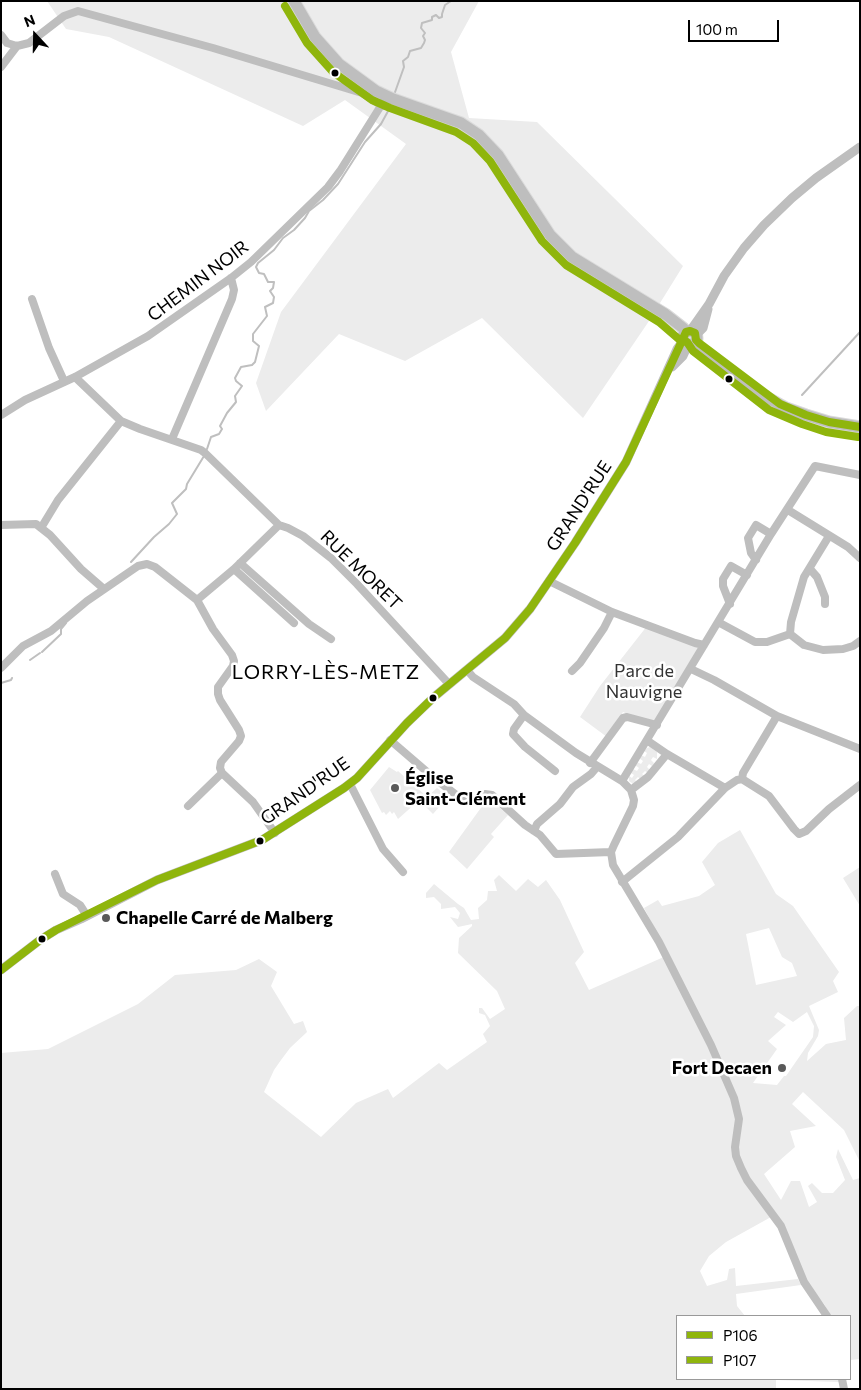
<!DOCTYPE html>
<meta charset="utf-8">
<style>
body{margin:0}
#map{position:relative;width:861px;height:1390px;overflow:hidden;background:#fff;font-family:Commissioner,sans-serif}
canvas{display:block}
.frame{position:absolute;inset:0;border:2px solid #000;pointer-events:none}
.legend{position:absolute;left:676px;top:1315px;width:175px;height:65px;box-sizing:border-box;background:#fff;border:1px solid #999;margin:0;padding:6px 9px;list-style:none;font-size:15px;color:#000}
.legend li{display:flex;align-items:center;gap:10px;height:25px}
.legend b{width:25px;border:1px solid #999}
.north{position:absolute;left:10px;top:10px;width:50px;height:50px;-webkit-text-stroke:4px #fff;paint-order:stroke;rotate:339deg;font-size:14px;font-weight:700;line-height:20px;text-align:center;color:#000}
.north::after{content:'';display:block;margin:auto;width:18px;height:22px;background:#000;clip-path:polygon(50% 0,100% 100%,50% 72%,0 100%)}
.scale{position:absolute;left:688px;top:20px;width:91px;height:22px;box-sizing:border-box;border:2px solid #000;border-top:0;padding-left:6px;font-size:15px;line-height:18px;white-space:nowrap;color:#000;-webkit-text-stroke:4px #fff;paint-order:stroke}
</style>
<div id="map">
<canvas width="861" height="1390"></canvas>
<div class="frame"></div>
<ul class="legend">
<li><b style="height:6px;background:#8fb50c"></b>P106</li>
<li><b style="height:6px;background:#8fb50c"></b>P107</li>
</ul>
<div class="north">N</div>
<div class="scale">100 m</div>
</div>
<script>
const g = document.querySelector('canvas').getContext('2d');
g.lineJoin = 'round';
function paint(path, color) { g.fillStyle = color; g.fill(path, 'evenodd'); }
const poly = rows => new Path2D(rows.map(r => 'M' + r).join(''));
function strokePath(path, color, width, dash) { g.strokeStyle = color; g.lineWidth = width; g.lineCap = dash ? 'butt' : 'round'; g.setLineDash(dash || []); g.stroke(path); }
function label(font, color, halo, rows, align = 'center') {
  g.font = font + ' Commissioner,sans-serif'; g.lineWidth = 5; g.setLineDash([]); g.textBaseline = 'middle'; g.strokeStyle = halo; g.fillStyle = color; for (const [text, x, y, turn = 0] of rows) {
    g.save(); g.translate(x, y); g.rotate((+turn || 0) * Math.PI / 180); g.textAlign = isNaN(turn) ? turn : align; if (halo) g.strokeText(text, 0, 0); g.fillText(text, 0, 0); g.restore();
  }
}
const green = poly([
 [47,1,479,1,451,52,469,118,537,122,683,266,647,324,583,418,482,318,405,361,339,334,266,411,256,383,281,312,406,144,345,100,303,126,109,37,66,29],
 [647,626,699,645,700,649,656,720,651,722,646,722,623,712,607,737,580,717,600,686],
 [650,747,657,752,657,759,653,757,651,760,654,763,652,766,649,764,647,767,650,770,648,773,645,771,642,774,646,777,641,780,638,777,635,780,638,783,633,784,629,781,629,776,632,778,634,775,631,773,633,769,637,771,639,768,635,765,637,762,641,764,643,761,639,758,641,755,645,757,647,753,644,751,647,748],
 [389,767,397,772,398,771,425,795,398,819,394,812,392,814,390,811,386,815,384,812,382,813,370,790],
 [437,788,448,797,433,814,421,802],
 [488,798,508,815,491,834,494,837,467,869,449,852],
 [740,830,776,894,793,906,839,972,833,981,838,992,809,1006,819,1030,818,1036,808,1053,807,1061,826,1044,846,1040,844,1018,857,1006,860,1006,860,1162,844,1130,803,1092,792,1104,816,1126,790,1131,795,1147,764,1174,781,1200,791,1181,800,1181,809,1207,817,1202,808,1186,812,1183,822,1193,833,1193,845,1180,836,1157,838,1149,853,1180,860,1178,860,1359,850,1360,850,1316,831,1316,824,1304,805,1280,788,1235,771,1217,726,1242,709,1256,700,1271,707,1286,727,1280,729,1269,735,1268,736,1286,798,1279,801,1285,736,1294,737,1306,745,1316,677,1316,677,1379,839,1379,840,1382,776,1380,776,1389,1,1389,1,1053,48,1049,138,1004,175,975,236,970,259,959,277,972,271,986,294,1024,303,1021,307,1032,290,1048,281,1060,274,1070,264,1092,321,1137,356,1103,388,1089,393,1098,439,1063,447,1070,487,1042,483,1034,490,1026,485,1015,479,1013,479,1008,482,1008,490,1019,505,1009,497,991,458,953,459,938,472,926,472,924,458,927,450,917,458,919,460,913,455,907,441,909,441,904,434,897,426,898,426,893,434,884,458,904,464,908,471,920,479,919,478,908,487,900,488,891,497,891,494,880,499,875,516,891,528,879,538,887,546,880,560,900,584,952,575,963,589,990,666,956,661,940,644,908,658,900,662,906,699,896,715,885,702,862,718,843],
 [769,928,782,957,792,963,797,976,756,985,746,934],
 [778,1012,793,1022,807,1012,814,1026,813,1037,786,1076,784,1076,777,1085,753,1083,777,1049,768,1041,786,1025,774,1017],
 [860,867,860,906,843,878]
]);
const stream = poly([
 [394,95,404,67,403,61,408,57,410,51,421,48,424,43,425,40,423,36,425,33,421,28,422,23,432,20,432,17,436,15,439,18,442,17,442,14,445,5,451,1],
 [802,395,860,332],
 [207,449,211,437,219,434,222,429,220,426,227,413,236,402,235,396,242,386,236,381,235,378,241,367,252,365,255,362,259,346,253,341,253,334,267,316,265,307,273,303,274,297,270,291,273,288,274,282,268,282,264,274,259,273,256,267,258,263,274,250,283,238,294,230,305,218,309,211,323,200,338,184,365,142,381,124,393,102],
 [131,562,154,537,169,524,177,514,172,503,186,489,187,484,204,456],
 [42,652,61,634,61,629,66,623],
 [30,660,40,653],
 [1,683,11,680,12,678]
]);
const minor = poly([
 [1,35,7,43,17,46,29,43,64,16,78,11,213,48,362,93,382,106],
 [1,67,17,46],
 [32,299,49,348,64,381],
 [75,377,121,421,140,429,201,450,205,453,279,525],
 [1,415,25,400,75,377,148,336,231,278,251,262,328,187,340,171,387,96],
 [172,439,232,299,234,290,231,278],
 [788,510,848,547,860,558],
 [1,525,36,524,50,535,81,569,104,589],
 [41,528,58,500,121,421],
 [756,560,751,553,748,538,756,525,771,534],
 [240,563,309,624,331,639],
 [234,569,294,623],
 [810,569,817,577,825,597,825,604],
 [549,581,612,612,695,643,704,645],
 [197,600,234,569,276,528,279,525,288,528,303,536,331,558,357,584,449,684],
 [730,604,723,586,723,579,731,566,747,575],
 [718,622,755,642,767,642,790,634,791,622,804,577,829,536],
 [790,634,804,645,823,650,843,649,853,646,860,641],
 [1,668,23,646,51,631,87,601,138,566,147,564,155,567,197,600,213,629,232,655,234,661,233,666,218,687,218,694,220,700,239,730,241,736,239,741,221,762,220,768,222,773,253,802,275,833],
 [691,669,714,680,777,716,860,749],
 [467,670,473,677,514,704,524,715,576,753,622,781,631,790,634,800,633,806,614,845,611,852,613,865,659,942,711,1045,734,1098,739,1119,735,1147,736,1156,741,1168,747,1180,781,1226,804,1282,827,1316],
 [572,671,580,663,604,628,612,612],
 [524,715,514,729,513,734,525,747,555,771],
 [390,740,433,777,464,801,472,802,485,794,492,795,525,825,540,835,556,854,611,852],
 [648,741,667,754,725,788],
 [590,763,623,718,627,717,657,725],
 [742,779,743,773,777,716],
 [622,781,771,534,815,466,860,475],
 [350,784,383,849,403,872],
 [631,790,648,777,667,754],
 [188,806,222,773],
 [534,831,537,824,560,804,573,787,591,774,597,767],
 [55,874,63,894,80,905,87,916],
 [622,882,678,837,725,788,737,780,742,779,769,796,794,829,799,834,806,831,829,809,860,785],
 [842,1379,844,1389]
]);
const tertiary = poly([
 [690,331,709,304,724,276,744,248,764,225,792,198,816,178,860,147],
 [696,335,703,328,708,309],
 [672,367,683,356,688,345],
 [1,970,40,940,56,930,81,919,157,880,262,840,344,788,357,778,407,723,434,697,505,638,530,609,575,543,626,462,677,349,683,341]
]);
const primary = poly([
 [294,1,315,37,339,64,376,91,393,99,461,123,479,135,498,155,550,235,572,257,665,314,683,328,686,332],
 '683 338a7 7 0 1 1 14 0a7 7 0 1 1-14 0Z',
 [692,344,755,391,786,408,806,415,829,422,860,427]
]);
const bus1 = poly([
 [1,970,40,940,56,930,157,880,262,840,344,788,357,778,407,723,434,697,505,638,530,609,575,543,626,462,686,332,690,331,695,333,696,340,699,343,780,404,806,415,829,422,860,427]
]);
const bus2 = poly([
 [285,6,307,43,333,72,372,100,390,108,456,132,473,143,490,161,542,241,566,265,659,322,681,341,687,342,693,351,769,410,802,424,826,432,858,437]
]);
const markers = [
 [335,73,4.5,"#000"],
 [729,379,4.5,"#000"],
 [433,698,4.5,"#000"],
 [395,788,5,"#595959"],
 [260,841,4.5,"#000"],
 [106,918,5,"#595959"],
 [42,939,4.5,"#000"],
 [782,1068,5,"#595959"]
];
const streetNames = [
 ["CHEMIN NOIR",198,281,-37],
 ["GRAND'RUE",579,506,-57],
 ["RUE MORET",361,570,44],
 ["GRAND'RUE",305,791,-35]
];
const parkNames = [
 ["Parc de",644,671],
 ["Nauvigne",644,692]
];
const poiNames = [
 ["Église",405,778],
 ["Saint-Clément",405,799],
 ["Chapelle Carré de Malberg",116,918],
 ["Fort Decaen",772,1068,"right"]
];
const quarterNames = [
 ["LORRY-LÈS-METZ",326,672]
];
paint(green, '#ececec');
strokePath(stream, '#bfbfbf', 2);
strokePath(primary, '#dbdbdb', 13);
strokePath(minor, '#bebebe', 8);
strokePath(tertiary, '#bebebe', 9);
strokePath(primary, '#bebebe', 11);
strokePath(bus1, '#8fb50c', 8);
strokePath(bus2, '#8fb50c', 8);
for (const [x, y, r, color] of markers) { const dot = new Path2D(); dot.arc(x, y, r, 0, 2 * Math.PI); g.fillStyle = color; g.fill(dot); strokePath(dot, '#fff', 2); }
label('18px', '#000', '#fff', streetNames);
label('18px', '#333', '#fff', parkNames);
label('bold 18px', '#000', '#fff', poiNames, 'left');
g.letterSpacing = '1px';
label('20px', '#000', '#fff', quarterNames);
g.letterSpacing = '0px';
</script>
